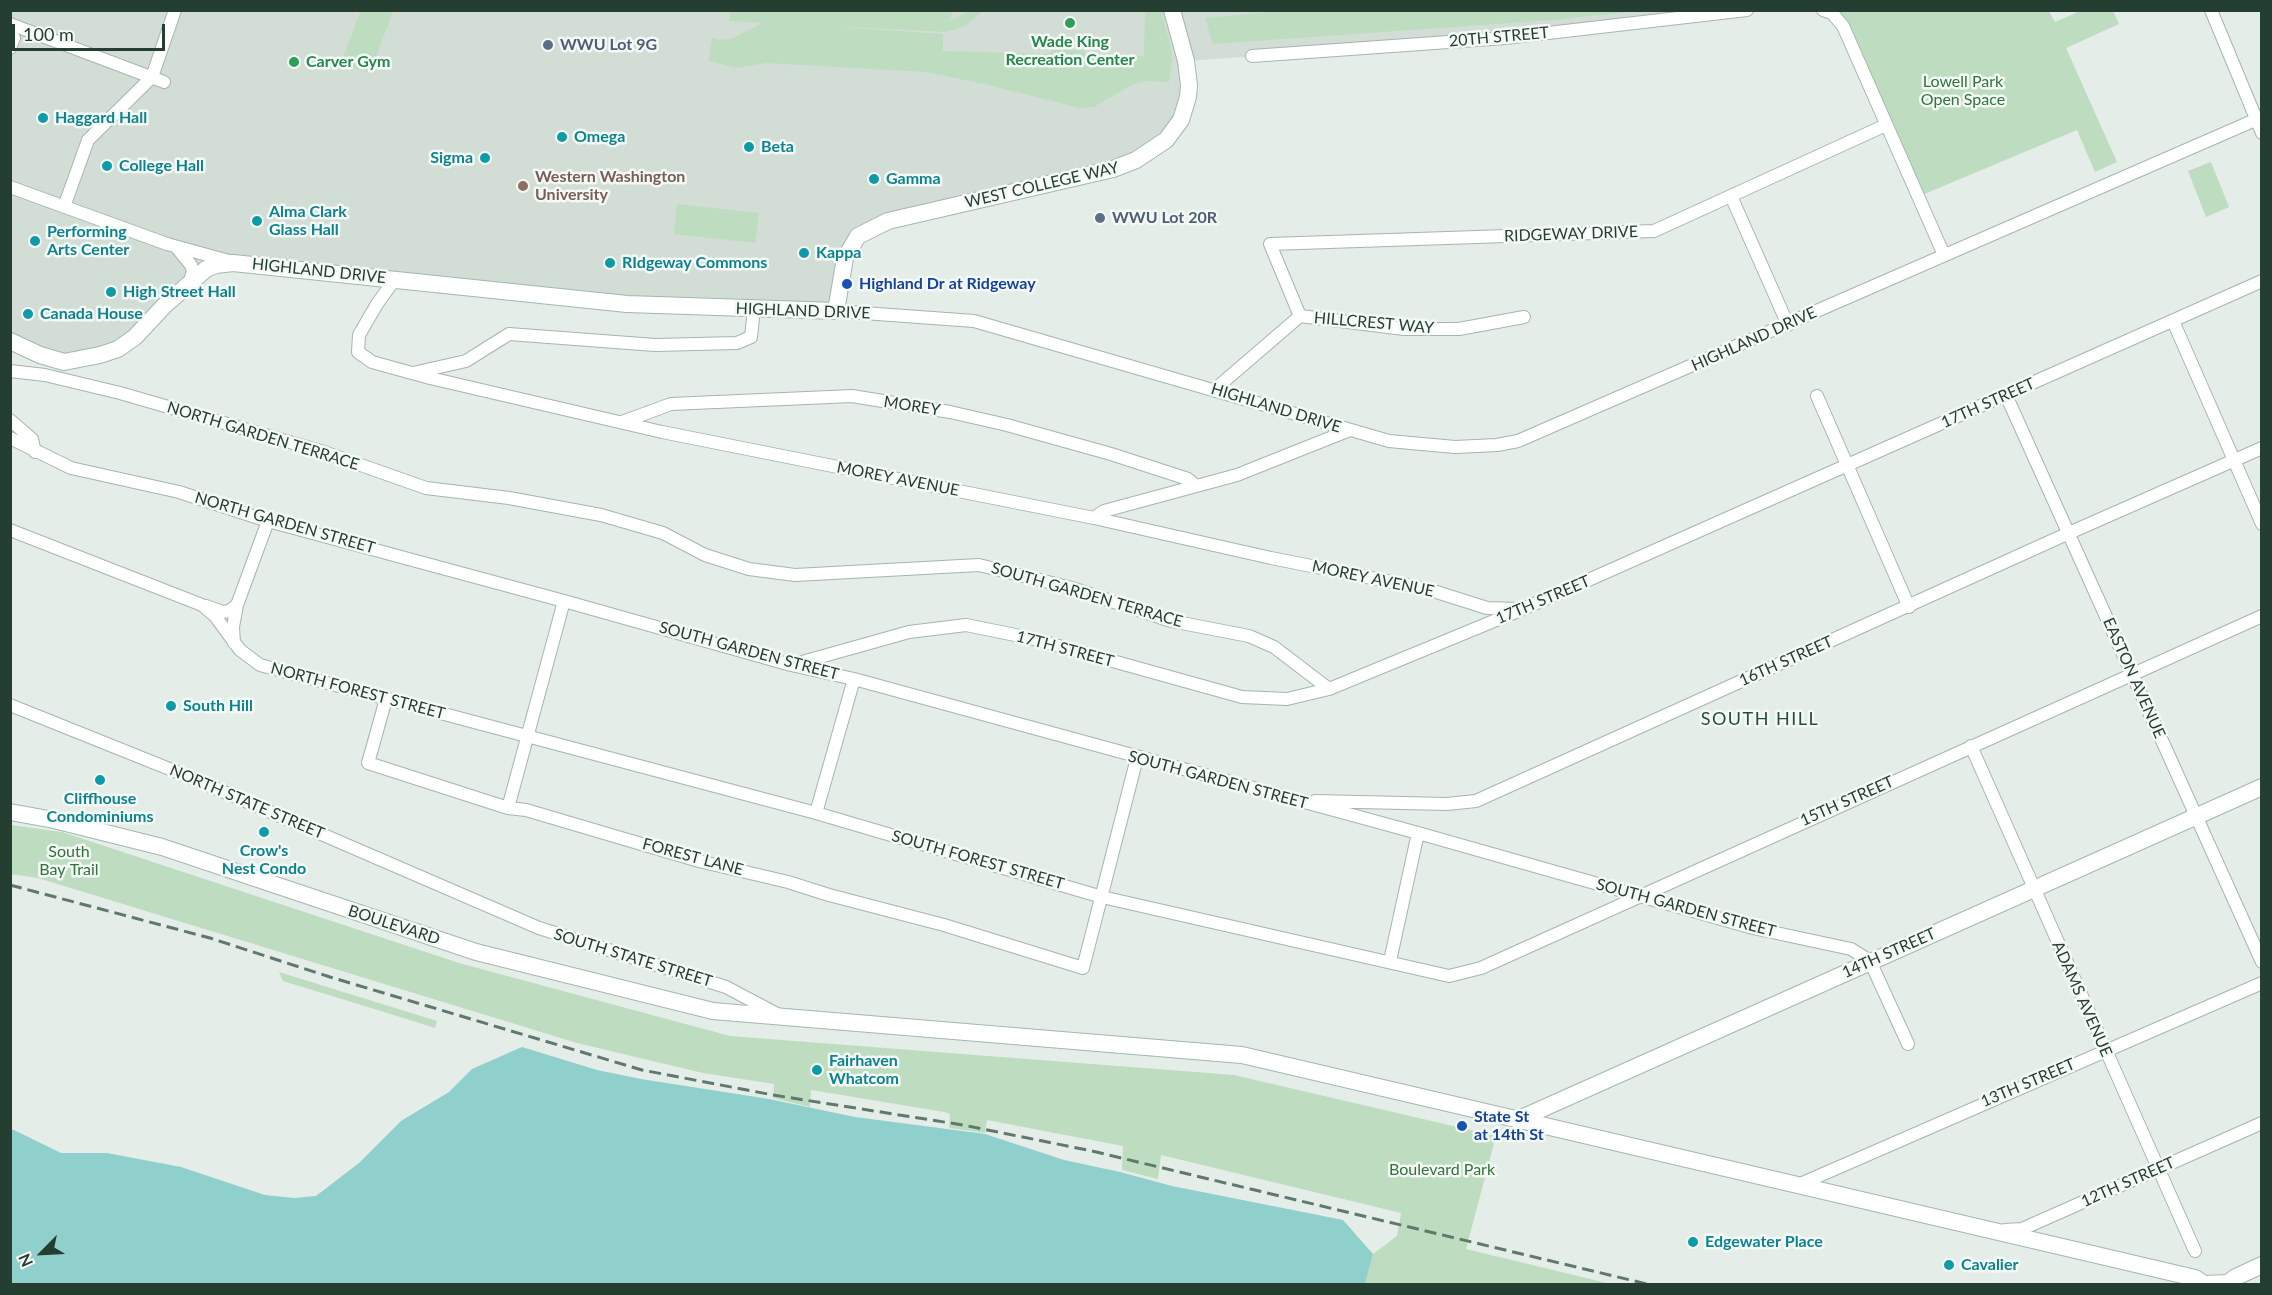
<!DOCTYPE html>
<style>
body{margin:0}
#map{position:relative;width:2272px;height:1295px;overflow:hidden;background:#e4ede7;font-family:Lato,sans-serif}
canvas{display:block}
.frame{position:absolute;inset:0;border:12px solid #243e32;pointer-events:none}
.north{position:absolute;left:12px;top:1223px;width:60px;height:60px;-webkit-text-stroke:4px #f5f9f6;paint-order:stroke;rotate:246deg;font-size:16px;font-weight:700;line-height:24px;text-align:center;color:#243e32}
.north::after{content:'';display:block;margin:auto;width:21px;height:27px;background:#243e32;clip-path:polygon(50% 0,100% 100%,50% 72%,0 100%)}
.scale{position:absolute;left:12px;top:24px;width:153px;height:27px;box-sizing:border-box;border:3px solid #243e32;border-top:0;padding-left:8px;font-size:18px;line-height:21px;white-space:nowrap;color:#243e32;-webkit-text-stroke:4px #f5f9f6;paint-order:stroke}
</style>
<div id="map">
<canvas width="2272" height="1295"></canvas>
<div class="frame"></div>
<div class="north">N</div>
<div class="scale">100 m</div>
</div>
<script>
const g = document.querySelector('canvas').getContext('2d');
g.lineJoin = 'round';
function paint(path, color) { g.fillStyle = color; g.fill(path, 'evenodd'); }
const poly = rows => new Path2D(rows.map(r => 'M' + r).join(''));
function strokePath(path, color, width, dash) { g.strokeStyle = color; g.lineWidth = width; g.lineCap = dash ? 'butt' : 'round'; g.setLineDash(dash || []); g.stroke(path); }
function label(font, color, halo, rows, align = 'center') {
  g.font = font + ' Lato,sans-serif'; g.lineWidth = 5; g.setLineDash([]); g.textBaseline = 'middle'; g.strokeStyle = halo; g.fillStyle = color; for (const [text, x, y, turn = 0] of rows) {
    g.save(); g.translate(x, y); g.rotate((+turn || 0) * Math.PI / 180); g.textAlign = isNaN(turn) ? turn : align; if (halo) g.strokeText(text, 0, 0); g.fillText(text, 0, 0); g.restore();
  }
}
const built = poly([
 [11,11,1700,11,1505,38,1187,61,1188,97,1156,147,858,236,836,311,216,265,135,337,84,360,11,341]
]);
const green = poly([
 [361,10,393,11,372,68,366,72,341,63],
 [1161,10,1171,48,1172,62,1169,82,1146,81,1133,84,1094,107,1080,108,984,84,926,72,766,63,738,68,708,61,712,38,720,40,733,38,762,23,729,21,730,11,952,11,951,19,939,21,951,20,970,11,983,11,965,26,947,32,826,26,943,34,943,51,1048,54,1052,50,1084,50,1086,55,1144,56,1145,11],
 [1290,10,1640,10,1640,11,1553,20,1213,44,1205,18],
 [1832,11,2049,11,2055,22,2080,11,2113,11,2119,24,2066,48,2117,162,2095,172,2077,130,1922,195],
 [2211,162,2229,207,2206,217,2188,171],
 [677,204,759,213,755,243,674,234],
 [11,825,62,832,459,963,730,1036,1234,1075,1496,1136,1466,1249,1611,1284,1365,1284,1373,1254,1397,1236,1401,1213,1161,1155,1158,1179,1122,1170,1123,1146,987,1120,985,1133,949,1128,950,1114,944,1112,811,1090,810,1107,773,1098,774,1084,703,1073,577,1043,38,878,11,874],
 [279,972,437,1021,435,1028,397,1016,283,981]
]);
const water = poly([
 [522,1047,597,1070,641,1079,769,1099,855,1117,985,1134,1064,1160,1120,1172,1172,1186,1343,1220,1373,1254,1365,1284,11,1284,11,1130,14,1130,61,1153,107,1153,181,1167,265,1195,294,1198,316,1196,359,1163,401,1121,449,1092,472,1069]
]);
const street = poly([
 [1823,10,1832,13,1843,26,1944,255],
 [2211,10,2262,133],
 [10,24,164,82],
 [10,48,14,38],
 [1252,56,1505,38,1747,10],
 [10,187,167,244,229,261],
 [1731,196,1788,325],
 [64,207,88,140,152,77,175,10],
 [177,248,191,265,193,271,189,284],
 [395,279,377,304,359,335,358,352,372,362,430,378,662,432,1094,518,1271,558,1427,589,1487,608,1518,609],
 [836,311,974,321,1389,441,1455,447,1497,445,1518,441,2262,117],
 [1300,316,1270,244,1654,231,1886,125],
 [2173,321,2262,524],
 [10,371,45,375,120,393,324,452,426,488,509,498,601,515,663,533,705,555,749,569,795,575,979,565,1072,588,1171,621,1249,636,1274,647,1329,689],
 [413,373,466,361,509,334,655,345,737,343,751,337,754,309],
 [1214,390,1300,316,1404,329,1459,329,1524,317],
 [2006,395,2262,962],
 [1817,396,1909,607],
 [10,420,32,439,35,452],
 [622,422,671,404,852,396,950,412,1007,425,1111,454,1188,479,1195,485],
 [10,438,71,468,179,492,268,521,564,601,791,665,854,679,1418,833,1753,928,1851,949,1870,961,1908,1044],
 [1094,518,1104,511,1237,475,1350,430],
 [10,530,202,605,215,616,240,650,260,665,816,813,1102,897,1449,976,1481,968,2262,616],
 [206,606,223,612,229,611,237,605,268,521],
 [234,643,233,627,237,605],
 [795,664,909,632,966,625,1030,638,1242,697,1287,699,1329,689,1523,609,2262,281],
 [386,699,368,763,508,808,526,810,699,861,788,882,829,895,944,925,1083,968,1137,758],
 [10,705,187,776,539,928,726,987,777,1014],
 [1971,746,2195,1251],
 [1315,801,1447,804,1476,801,2069,533,2262,448],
 [508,808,564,601],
 [816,813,854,679],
 [1390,961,1418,833],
 [1798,1185,2262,983],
 [2005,1230,2022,1229,2262,1123]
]);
const secondary = poly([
 [10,341,40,355,64,362,100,355,118,349,135,337,164,306,206,269,216,265,233,263,627,304,836,311,845,258,858,236,888,221,1113,169,1136,160,1166,140,1181,120,1188,97,1189,85,1186,61,1172,10],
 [10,812,54,820,162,847,476,952,713,1011,1242,1055,2195,1278,2204,1284,2228,1283,2236,1277,2262,1265],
 [1517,1120,2262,787]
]);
const rail = poly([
 [10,885,210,938,330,977,642,1070,773,1095,963,1125,1092,1151,1647,1284]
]);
const markers = [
 [1070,23,6,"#2e9e5b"],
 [548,45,6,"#5c6f8a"],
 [294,62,6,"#2e9e5b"],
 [43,118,6,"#0f9aa8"],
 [562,137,6,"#0f9aa8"],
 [749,147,6,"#0f9aa8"],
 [485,158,6,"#0f9aa8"],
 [107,166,6,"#0f9aa8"],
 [874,179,6,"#0f9aa8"],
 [523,186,6,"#8d6e63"],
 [1100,218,6,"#5c6f8a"],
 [257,221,6,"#0f9aa8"],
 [35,241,6,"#0f9aa8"],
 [804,253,6,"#0f9aa8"],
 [610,263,6,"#0f9aa8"],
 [847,284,6,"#1a4fb4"],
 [111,292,6,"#0f9aa8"],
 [28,314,6,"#0f9aa8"],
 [171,706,6,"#0f9aa8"],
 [100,780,6,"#0f9aa8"],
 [264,832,6,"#0f9aa8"],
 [817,1070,6,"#0f9aa8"],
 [1462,1126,6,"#1a4fb4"],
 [1693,1242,6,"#0f9aa8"],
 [1949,1265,6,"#0f9aa8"]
];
const streetNames = [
 ["20TH STREET",1499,37,-5],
 ["WEST COLLEGE WAY",1042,185,-13],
 ["RIDGEWAY DRIVE",1571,234,-2],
 ["HIGHLAND DRIVE",319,271,6],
 ["HIGHLAND DRIVE",803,311,2],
 ["HILLCREST WAY",1374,323,5],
 ["HIGHLAND DRIVE",1754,339,-24],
 ["17TH STREET",1988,403,-24],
 ["MOREY",912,406,9],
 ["HIGHLAND DRIVE",1276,408,17],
 ["NORTH GARDEN TERRACE",263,436,17],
 ["MOREY AVENUE",898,479,11],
 ["NORTH GARDEN STREET",285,523,16],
 ["MOREY AVENUE",1373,579,12],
 ["SOUTH GARDEN TERRACE",1087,595,16],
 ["17TH STREET",1543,600,-23],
 ["17TH STREET",1065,649,15],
 ["SOUTH GARDEN STREET",749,651,15],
 ["16TH STREET",1786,661,-24],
 ["EASTON AVENUE",2134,678,66],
 ["NORTH FOREST STREET",358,691,15],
 ["SOUTH GARDEN STREET",1218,780,15],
 ["15TH STREET",1847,801,-24],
 ["NORTH STATE STREET",247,802,23],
 ["FOREST LANE",693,857,15],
 ["SOUTH FOREST STREET",978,860,16],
 ["SOUTH GARDEN STREET",1686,908,15],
 ["BOULEVARD",394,925,18],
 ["14TH STREET",1889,953,-24],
 ["SOUTH STATE STREET",633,958,17],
 ["ADAMS AVENUE",2082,999,66],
 ["13TH STREET",2028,1083,-23],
 ["12TH STREET",2128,1182,-24]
];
const leisureNames = [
 ["Wade King",1070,42],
 ["Recreation Center",1070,60],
 ["Carver Gym",306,62,"left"]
];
const serviceNames = [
 ["WWU Lot 9G",560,45],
 ["WWU Lot 20R",1112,218]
];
const parkNames = [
 ["Lowell Park",1963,82],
 ["Open Space",1963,100],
 ["South",69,852],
 ["Bay Trail",69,870],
 ["Boulevard Park",1442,1170]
];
const cultureNames = [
 ["Haggard Hall",55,118],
 ["Omega",574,137],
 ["Beta",761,147],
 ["Sigma",473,158,"right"],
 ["College Hall",119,166],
 ["Gamma",886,179],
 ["Alma Clark",269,212],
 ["Glass Hall",269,230],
 ["Performing",47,232],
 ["Arts Center",47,250],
 ["Kappa",816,253],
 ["RIdgeway Commons",622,263],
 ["High Street Hall",123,292],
 ["Canada House",40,314],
 ["South Hill",183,706],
 ["Cliffhouse",100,799,"center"],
 ["Condominiums",100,817,"center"],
 ["Crow's",264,851,"center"],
 ["Nest Condo",264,869,"center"],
 ["Fairhaven",829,1061],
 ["Whatcom",829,1079],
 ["Edgewater Place",1705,1242],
 ["Cavalier",1961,1265]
];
const educationNames = [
 ["Western Washington",535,177],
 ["University",535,195]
];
const transitNames = [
 ["Highland Dr at Ridgeway",859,284],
 ["State St",1474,1117],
 ["at 14th St",1474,1135]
];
const neighbourhoodNames = [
 ["SOUTH HILL",1760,719]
];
paint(built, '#d2ddd6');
paint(green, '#beddc0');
paint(water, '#8fcfcc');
strokePath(street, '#a7b5ad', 14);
strokePath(secondary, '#a3b8ad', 18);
strokePath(street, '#fff', 12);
strokePath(secondary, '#fff', 16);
strokePath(rail, '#5f796d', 3, [12, 6]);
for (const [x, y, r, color] of markers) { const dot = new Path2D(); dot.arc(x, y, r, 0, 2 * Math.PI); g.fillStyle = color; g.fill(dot); strokePath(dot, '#f5f9f6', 2); }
label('16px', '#243e32', '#f5f9f6', streetNames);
label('bold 16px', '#27864d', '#f5f9f6', leisureNames);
label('bold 16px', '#4e5e75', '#f5f9f6', serviceNames, 'left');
label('16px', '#30733d', '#f5f9f6', parkNames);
label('bold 16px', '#0d838f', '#f5f9f6', cultureNames, 'left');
label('bold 16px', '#785e54', '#f5f9f6', educationNames, 'left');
label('bold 16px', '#164399', '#f5f9f6', transitNames, 'left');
g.letterSpacing = '1.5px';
label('18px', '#214f3b', '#f5f9f6', neighbourhoodNames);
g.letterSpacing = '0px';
</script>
